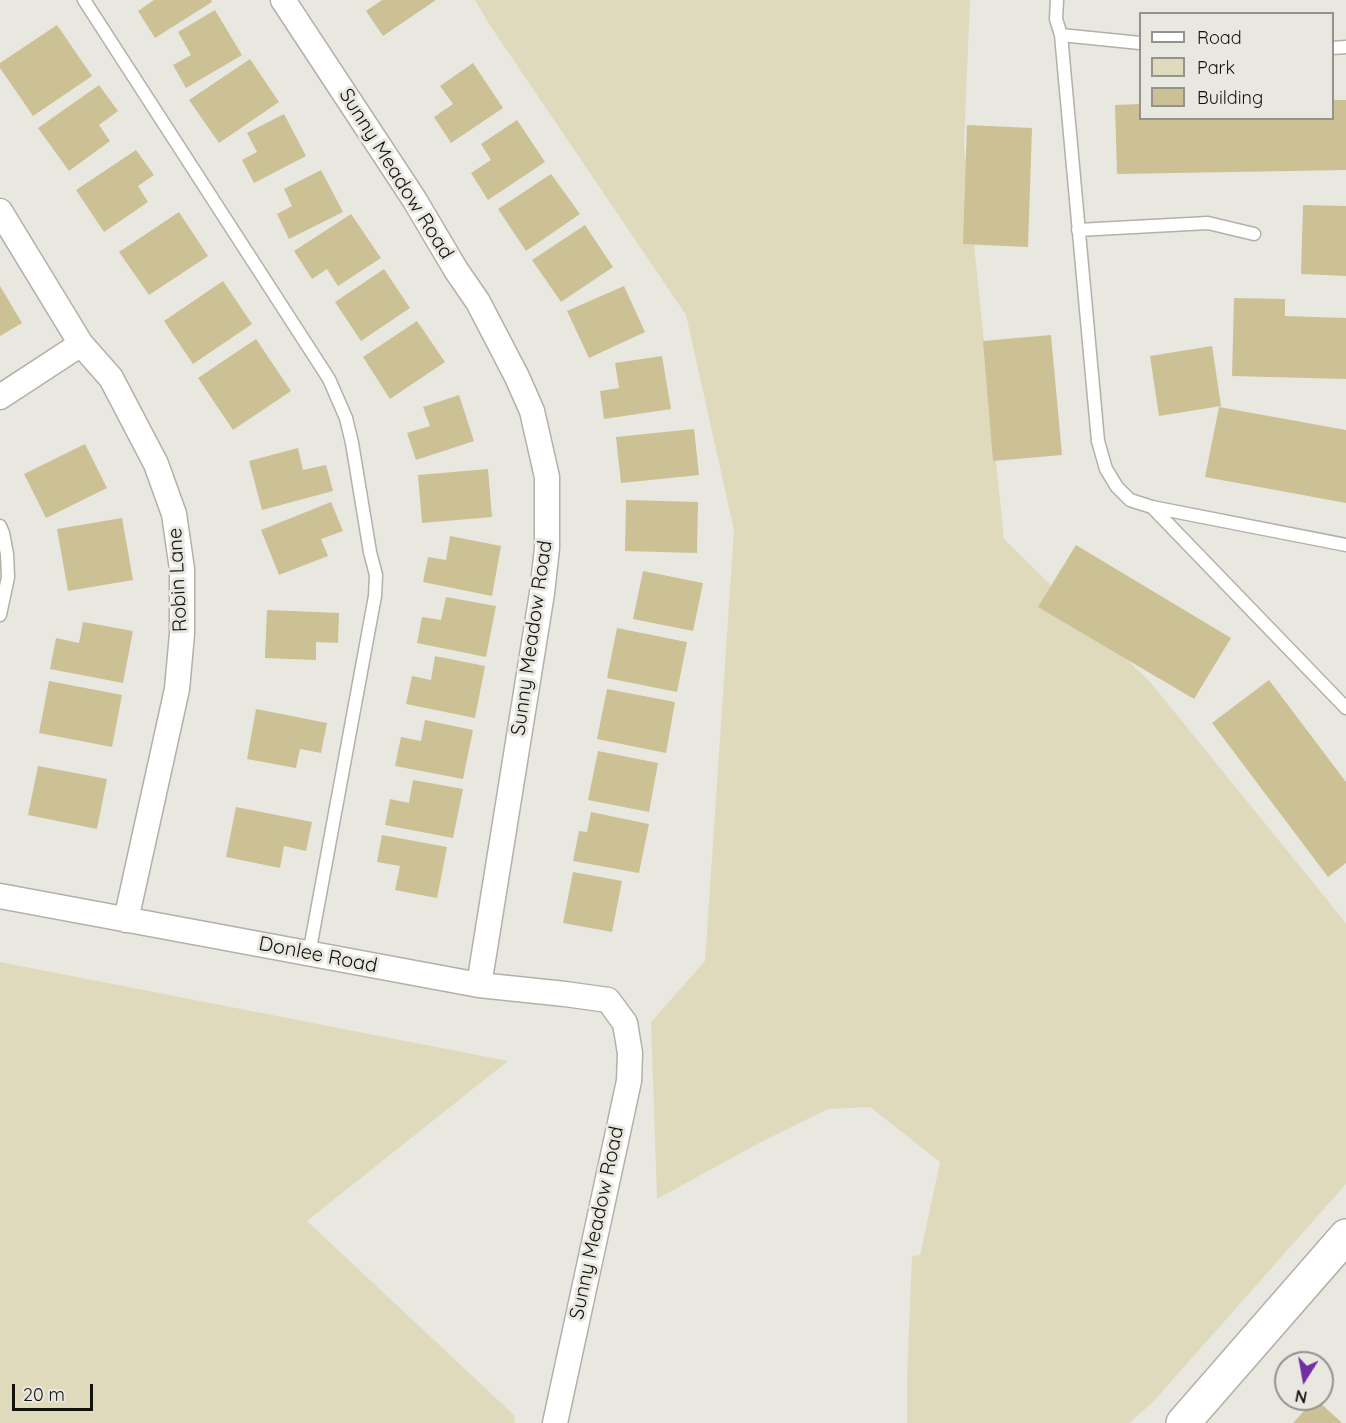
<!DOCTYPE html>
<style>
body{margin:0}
#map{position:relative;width:1346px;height:1423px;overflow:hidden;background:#e9e8e0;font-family:Quicksand,sans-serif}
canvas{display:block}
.legend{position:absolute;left:1139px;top:12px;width:195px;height:108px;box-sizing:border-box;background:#e9e8e0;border:2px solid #93928c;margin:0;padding:8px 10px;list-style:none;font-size:18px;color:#12110e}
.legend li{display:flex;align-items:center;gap:12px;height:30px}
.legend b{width:30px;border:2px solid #93928c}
.north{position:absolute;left:1274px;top:1351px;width:60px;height:60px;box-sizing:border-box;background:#e9e8e0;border:2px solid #93928c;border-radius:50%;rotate:191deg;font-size:16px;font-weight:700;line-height:24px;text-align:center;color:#12110e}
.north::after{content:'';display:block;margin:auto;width:21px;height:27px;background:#722fa3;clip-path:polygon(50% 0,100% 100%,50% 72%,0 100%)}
.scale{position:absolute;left:12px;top:1384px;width:81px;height:27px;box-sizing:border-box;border:3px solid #12110e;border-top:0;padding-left:8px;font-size:18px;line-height:21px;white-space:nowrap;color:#12110e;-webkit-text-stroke:4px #e9e8e0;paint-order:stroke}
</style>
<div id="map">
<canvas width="1346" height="1423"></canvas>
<ul class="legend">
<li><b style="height:8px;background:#fff"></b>Road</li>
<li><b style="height:16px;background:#e0dabd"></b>Park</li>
<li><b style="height:16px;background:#cbc195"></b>Building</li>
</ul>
<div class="north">N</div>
<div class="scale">20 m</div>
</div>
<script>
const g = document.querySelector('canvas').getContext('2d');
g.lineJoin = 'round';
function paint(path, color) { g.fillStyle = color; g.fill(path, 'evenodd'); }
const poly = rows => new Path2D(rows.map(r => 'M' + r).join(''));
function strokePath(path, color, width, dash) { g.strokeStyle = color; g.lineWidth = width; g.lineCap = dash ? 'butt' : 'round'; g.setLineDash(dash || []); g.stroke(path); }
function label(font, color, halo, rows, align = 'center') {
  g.font = font + ' Quicksand,sans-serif'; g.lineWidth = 6; g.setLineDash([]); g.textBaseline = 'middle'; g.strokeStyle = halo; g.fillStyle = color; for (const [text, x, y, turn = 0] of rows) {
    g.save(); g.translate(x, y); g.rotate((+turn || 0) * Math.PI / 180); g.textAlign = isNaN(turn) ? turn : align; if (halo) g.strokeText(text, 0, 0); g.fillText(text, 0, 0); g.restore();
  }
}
const green = poly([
 [475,0,970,0,964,145,1004,539,1151,683,1346,923,1346,1184,1153,1402,1129,1423,907,1423,907,1377,912,1256,920,1255,940,1162,870,1107,828,1109,759,1143,657,1199,651,1022,705,961,734,530,686,315,489,24],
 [0,962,508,1061,307,1221,515,1416,514,1423,0,1423]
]);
const building = poly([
 [154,0,211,0,212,2,155,38,138,11],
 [382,0,436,0,383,36,366,11],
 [215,10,242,55,186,88,173,65,191,55,178,32],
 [57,25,92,76,33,116,0,68,0,63],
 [250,59,279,102,219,143,189,100],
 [473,63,503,108,451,143,434,117,453,104,440,86],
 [99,85,118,111,99,125,110,141,69,171,38,128],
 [1332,100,1346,100,1346,170,1117,174,1115,105,1140,104,1140,118,1332,118],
 [284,114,306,156,254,183,242,160,257,152,247,133],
 [517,120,545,162,488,200,471,173,491,160,481,144],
 [967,125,1032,128,1028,247,963,244],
 [136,150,154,175,138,186,148,202,104,232,76,190],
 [321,170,343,212,289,239,277,214,292,206,284,189],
 [551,174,580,214,526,251,498,209],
 [1303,205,1346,206,1346,276,1301,274],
 [179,212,208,256,149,295,119,252],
 [351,214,381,258,338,286,327,269,312,279,294,251],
 [585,225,613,267,561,302,532,260],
 [384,269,410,308,361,341,335,302],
 [223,281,252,324,193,364,164,321],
 [0,286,22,323,0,336],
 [624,286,645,332,589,358,567,311],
 [1234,298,1285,299,1285,316,1346,318,1346,379,1232,376],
 [417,321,445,362,390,399,363,357],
 [1051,335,1062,455,993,461,983,341],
 [256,339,291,391,233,430,198,378],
 [1212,346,1221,406,1159,416,1150,356],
 [662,356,671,409,604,419,600,391,619,388,615,363],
 [459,395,474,441,416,460,407,433,430,426,423,407],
 [1219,407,1346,430,1346,503,1205,477],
 [694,429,699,475,621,483,616,437],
 [85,444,107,488,46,518,24,474],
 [298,448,303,470,326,465,333,491,262,510,249,461],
 [488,469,492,517,422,523,418,475],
 [626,500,698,502,697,553,625,551],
 [331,502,343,531,321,539,328,556,279,575,261,530],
 [122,518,133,580,68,591,57,529],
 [450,536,501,546,492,596,423,582,428,557,446,560],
 [1076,545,1231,638,1194,699,1038,607],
 [643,571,703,583,693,631,633,619],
 [446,597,496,606,486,657,417,643,422,617,441,620],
 [267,610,339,613,338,643,316,642,316,660,265,658],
 [83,622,133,631,123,683,50,669,56,638,79,643],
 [617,628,687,642,677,692,607,678],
 [435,656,485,666,475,718,406,704,412,676,431,680],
 [1269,680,1346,782,1346,863,1328,877,1212,723],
 [49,681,122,695,112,747,39,733],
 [607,689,675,702,666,753,597,739],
 [256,709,327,723,321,753,300,749,296,768,247,759],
 [425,720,473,730,463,779,395,766,401,737,421,741],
 [598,751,658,763,649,812,588,800],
 [38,766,107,779,97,829,28,815],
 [413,780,463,789,453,838,385,825,390,799,409,803],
 [236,807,312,822,306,851,284,846,280,868,226,857],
 [591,812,649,824,639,873,573,861,579,831,587,832],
 [382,835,447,847,437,898,395,890,400,866,377,862],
 [573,872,622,881,612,932,563,923],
 [1315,1399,1316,1399,1342,1423,1293,1423]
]);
const lane = poly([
 [84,0,329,379,346,418,352,443,370,552,376,575,375,596,309,954],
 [1057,0,1056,19,1061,35],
 [1140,43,1061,35,1098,441,1106,469,1117,487,1130,500,1152,507,1346,708],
 [1332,48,1346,47],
 [1078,230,1208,223,1254,234],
 [1152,507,1346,545],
 [0,526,3,533,7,554,8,577,0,615]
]);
const street = poly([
 [283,0,414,199,456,270,478,302,517,377,532,411,547,477,547,548,542,593,479,985],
 [0,211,81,344,111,378,156,464,174,514,182,569,182,634,177,689,126,920],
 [0,397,81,344],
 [0,896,479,985,565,994,608,1000,625,1023,630,1053,629,1081,555,1423]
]);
const secondary = poly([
 [1183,1423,1346,1236]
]);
const streetNames = [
 ["Sunny Meadow Road",396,174,58],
 ["Robin Lane",178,580,-93],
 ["Sunny Meadow Road",532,638,-82],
 ["Donlee Road",318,955,11],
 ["Sunny Meadow Road",597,1223,-78]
];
paint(green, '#e0dabd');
paint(building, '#cbc195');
strokePath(lane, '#b2b0a8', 15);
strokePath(street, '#b2b0a8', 27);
strokePath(secondary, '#b2b0a8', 36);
strokePath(lane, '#fff', 12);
strokePath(street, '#fff', 24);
strokePath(secondary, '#fff', 33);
label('20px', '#12110e', '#e9e8e0', streetNames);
</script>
